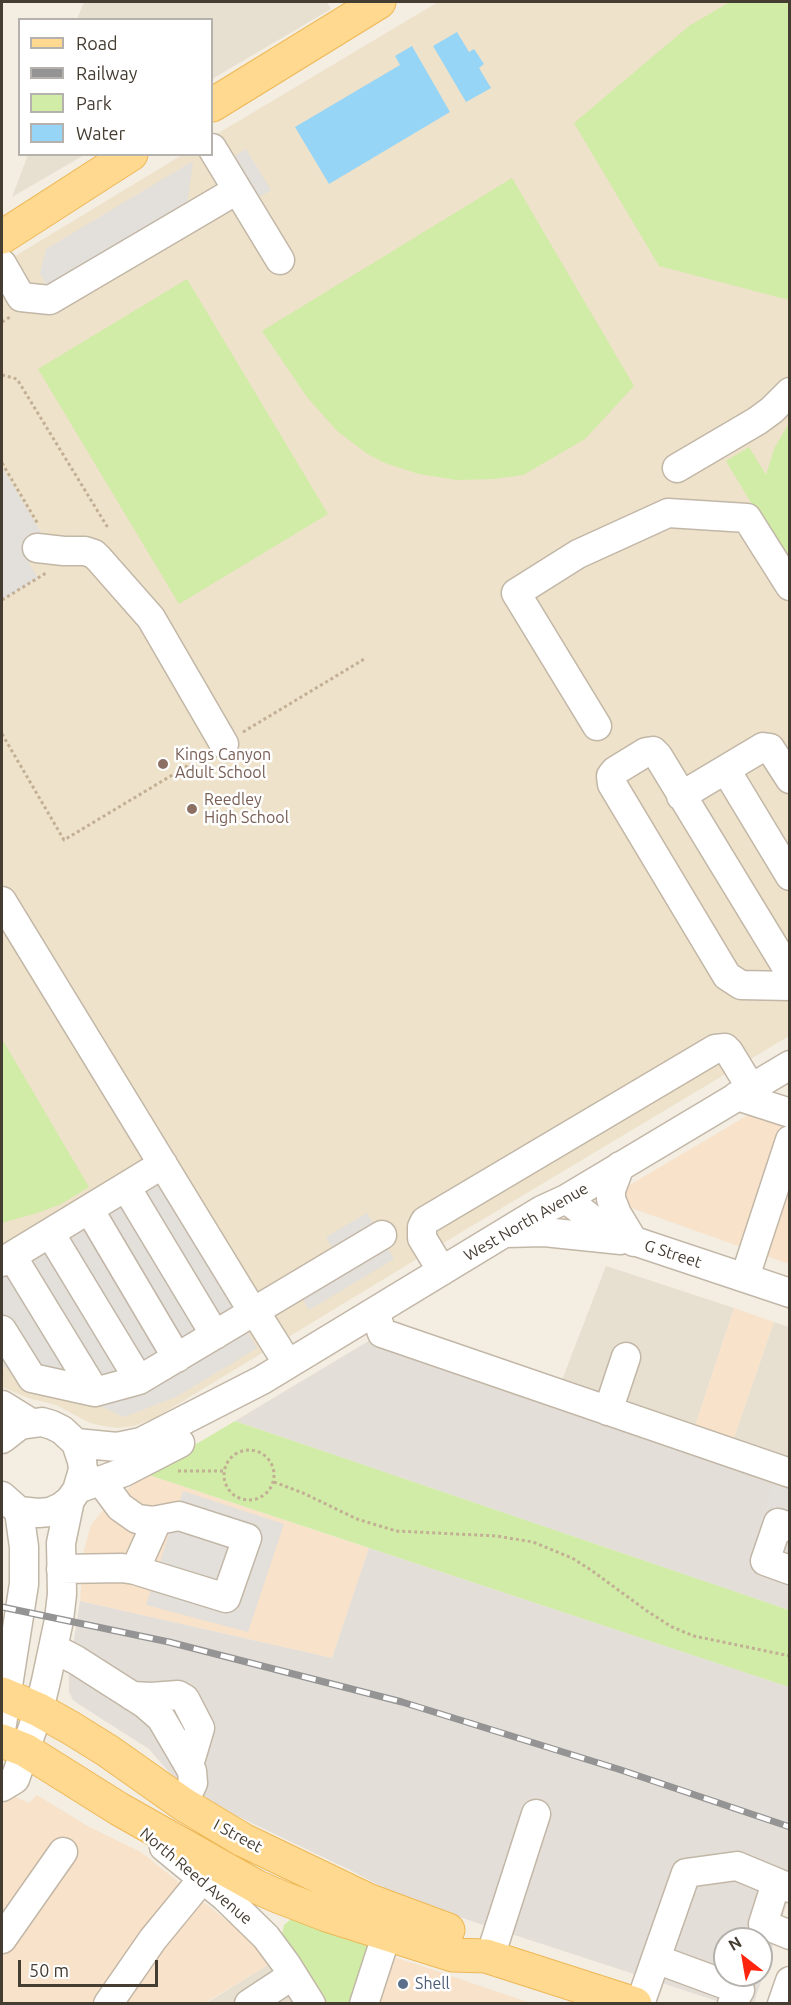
<!DOCTYPE html>
<style>
body{margin:0}
#map{position:relative;width:791px;height:2005px;overflow:hidden;background:#f3ede2;font-family:Ubuntu,sans-serif}
canvas{display:block}
.frame{position:absolute;inset:0;border:3px solid #453c32;pointer-events:none}
.legend{position:absolute;left:18px;top:18px;width:195px;height:138px;box-sizing:border-box;background:#fff;border:2px solid #b5b1ad;margin:0;padding:8px 10px;list-style:none;font-size:18px;color:#453c32}
.legend li{display:flex;align-items:center;gap:12px;height:30px}
.legend b{width:30px;border:2px solid #b5b1ad}
.north{position:absolute;left:713px;top:1927px;width:60px;height:60px;box-sizing:border-box;background:#fff;border:2px solid #b5b1ad;border-radius:50%;rotate:329deg;font-size:16px;font-weight:700;line-height:24px;text-align:center;color:#453c32}
.north::after{content:'';display:block;margin:auto;width:21px;height:27px;background:#ff240d;clip-path:polygon(50% 0,100% 100%,50% 72%,0 100%)}
.scale{position:absolute;left:18px;top:1960px;width:140px;height:27px;box-sizing:border-box;border:3px solid #453c32;border-top:0;padding-left:8px;font-size:18px;line-height:21px;white-space:nowrap;color:#453c32;-webkit-text-stroke:4px #fff;paint-order:stroke}
</style>
<div id="map">
<canvas width="791" height="2005"></canvas>
<div class="frame"></div>
<ul class="legend">
<li><b style="height:8px;background:#ffd98f"></b>Road</li>
<li><b style="height:8px;background:#949494"></b>Railway</li>
<li><b style="height:16px;background:#d0eca6"></b>Park</li>
<li><b style="height:16px;background:#97d5f7"></b>Water</li>
</ul>
<div class="north">N</div>
<div class="scale">50 m</div>
</div>
<script>
const g = document.querySelector('canvas').getContext('2d');
g.lineJoin = 'round';
function paint(path, color) { g.fillStyle = color; g.fill(path, 'evenodd'); }
const poly = rows => new Path2D(rows.map(r => 'M' + r).join(''));
function strokePath(path, color, width, dash) { g.strokeStyle = color; g.lineWidth = width; g.lineCap = dash ? 'butt' : 'round'; g.setLineDash(dash || []); g.stroke(path); }
function label(font, color, halo, rows, align = 'center') {
  g.font = font + ' Ubuntu,sans-serif'; g.lineWidth = 5; g.setLineDash([]); g.textBaseline = 'middle'; g.strokeStyle = halo; g.fillStyle = color; for (const [text, x, y, turn = 0] of rows) {
    g.save(); g.translate(x, y); g.rotate((+turn || 0) * Math.PI / 180); g.textAlign = isNaN(turn) ? turn : align; if (halo) g.strokeText(text, 0, 0); g.fillText(text, 0, 0); g.restore();
  }
}
const residential = poly([
 [84,2,327,2,331,9,212,79,212,20,77,19],
 [28,155,28,154,84,155,12,197],
 [606,1266,734,1308,694,1429,557,1393],
 [774,1322,789,1327,789,1473,729,1452],
 [271,1963,296,2004,205,2004]
]);
const commercial = poly([
 [765,1105,789,1113,789,1264,626,1206,622,1193,628,1186],
 [734,1308,774,1322,729,1452,694,1429],
 [146,1474,369,1548,332,1658,80,1601,84,1550,91,1525,105,1508],
 [2,1791,29,1803,37,1795,89,1827,141,1852,226,1920,256,1942,271,1963,205,2003,2,2004],
 [394,1957,425,1967,530,2003,376,2004]
]);
const industrial = poly([
 [382,1333,789,1473,789,1610,235,1421],
 [369,1548,789,1687,789,1897,754,2003,723,2003,407,1900,350,1870,235,1815,175,1779,149,1749,80,1705,73,1700,69,1692,69,1671,80,1601,332,1658],
 [725,1939,761,1939,761,1975,725,1975]
]);
const education = poly([
 [438,2,789,2,789,1036,430,1251,155,1418,134,1426,117,1428,103,1426,90,1423,56,1405,28,1398,2,1387,2,264,182,155,212,154,212,137]
]);
const green = poly([
 [730,2,789,2,789,300,659,266,574,123,689,26],
 [512,178,634,386,585,439,523,475,493,479,457,480,419,474,385,463,369,455,337,431,307,397,262,331],
 [187,279,328,514,179,604,38,369],
 [789,423,789,566,726,461,749,447,766,475,774,449],
 [2,1039,89,1187,61,1204,37,1213,2,1223],
 [235,1421,789,1610,789,1687,146,1474],
 [290,1920,294,1920,370,1946,357,2003,322,2003,282,1935,284,1925]
]);
const parking = poly([
 [246,149,271,190,246,205,221,164],
 [193,161,187,206,48,289,40,273,46,249],
 [2,467,51,549,29,563,38,578,2,600],
 [144,1158,257,1348,176,1397,124,1417,80,1397,19,1385,8,1369,2,1365,2,1245],
 [367,1213,394,1259,309,1310,290,1277,334,1251,326,1237],
 [773,1484,789,1490,789,1577,747,1563],
 [183,1491,284,1524,248,1632,146,1605]
]);
const water = poly([
 [457,32,469,52,474,49,484,64,479,68,491,88,466,102,433,46],
 [412,46,450,112,329,184,295,127,400,65,395,56]
]);
const path = poly([
 [2,322,10,317],
 [2,375,17,379,108,528],
 [2,463,38,524],
 [2,600,46,573],
 [243,732,366,658],
 [2,734,64,840,204,756],
 '224 1475a25 25 0 1 1 50 0a25 25 0 1 1-50 0Z',
 [178,1471,224,1471],
 [274,1482,303,1493,357,1519,396,1531,497,1536,533,1542,572,1558,591,1570,647,1611,672,1627,694,1636,790,1656]
]);
const minor = poly([
 [212,148,280,260],
 [2,264,21,297,50,300,237,190],
 [677,468,757,421,772,410,790,392],
 [37,548,64,551,85,551,94,554,99,559,151,618,224,744],
 [597,726,516,593,578,554,668,513,747,518,790,586],
 [726,770,790,876],
 [681,796,763,747,770,748,790,779],
 [2,901,253,1312,261,1321,288,1364],
 [790,973,658,756,653,751,646,752,615,771,611,776,612,784,727,976,741,985,790,986],
 [737,1096,790,1113],
 [620,1166,611,1190,611,1199,617,1214,634,1242],
 [126,1187,215,1335],
 [566,1199,610,1233,790,1293],
 [89,1209,177,1358],
 [50,1233,139,1380],
 [506,1233,544,1232,621,1240],
 [12,1256,95,1392],
 [2,1262,163,1164],
 [442,1271,422,1238,422,1227,425,1221,715,1049,725,1048,729,1052,751,1088],
 [745,1277,790,1140],
 [375,1312,382,1333,790,1473],
 [2,1330,32,1378,95,1392,139,1380,382,1235],
 [2,1405,31,1423],
 [608,1411,626,1357],
 [2,1439,20,1425,42,1422,52,1425,62,1430,76,1443,82,1461,83,1470,77,1490,70,1500,61,1507,50,1512,38,1513,19,1511,2,1496],
 [76,1443,117,1447,141,1442,262,1380,542,1210,566,1199,790,1065],
 [83,1487,124,1472,180,1443],
 [790,1527,778,1523,765,1561,790,1570],
 [61,1569,122,1568,135,1570,226,1598,247,1538,179,1516,153,1521,137,1519,120,1507,100,1480],
 [135,1570,157,1521],
 [53,1648,76,1660,145,1704,161,1718,192,1771,193,1783,183,1804],
 [132,1696,151,1697,178,1695,185,1699,200,1728,189,1765],
 [2,1724,24,1584,24,1547,19,1511],
 [2,1787,15,1779,39,1710,46,1681,59,1620,62,1594,61,1543,70,1500],
 [164,1847,225,1897,266,1937,286,1964,311,2004],
 [776,1883,763,1924,790,1935],
 [2,1939,63,1852],
 [490,1957,536,1814],
 [656,1959,740,1990,732,2004],
 [108,2004,153,1939,203,1878],
 [249,2004,293,1975],
 [364,2004,387,1933],
 [640,2004,686,1873,737,1866,790,1888],
 [782,2004,790,1981]
]);
const major = poly([
 [212,105,379,2],
 [2,237,131,154],
 [2,1694,39,1710,71,1728,108,1751,183,1804,243,1840,370,1901,448,1930],
 [2,1741,25,1750,119,1809,257,1887,280,1897,327,1915,453,1955,486,1956,635,2004]
]);
const rail = poly([
 [2,1607,169,1642,402,1702,621,1770,790,1827]
]);
const markers = [
 [163,764,6,"#8d6e63"],
 [192,809,6,"#8d6e63"],
 [403,1984,6,"#5c6f8a"]
];
const educationNames = [
 ["Kings Canyon",175,755],
 ["Adult School",175,773],
 ["Reedley",204,800],
 ["High School",204,818]
];
const streetNames = [
 ["West North Avenue",526,1222,-30],
 ["G Street",673,1254,18],
 ["I Street",238,1836,28],
 ["North Reed Avenue",196,1876,40]
];
const serviceNames = [
 ["Shell",415,1984]
];
paint(residential, '#e7dfd0');
paint(commercial, '#f8e2ca');
paint(industrial, '#e4ded8');
paint(education, '#eee2ca');
paint(green, '#d0eca6');
paint(parking, '#e3dfdb');
paint(water, '#97d5f7');
strokePath(minor, '#c2b7a7', 31);
strokePath(major, '#eeb855', 35);
strokePath(path, '#c2af94', 3, [3, 3]);
strokePath(minor, '#fff', 28);
strokePath(major, '#ffd98f', 33);
strokePath(rail, '#949494', 7);
strokePath(rail, '#fff', 4.5, [14]);
for (const [x, y, r, color] of markers) { const dot = new Path2D(); dot.arc(x, y, r, 0, 2 * Math.PI); g.fillStyle = color; g.fill(dot); strokePath(dot, '#fff', 2); }
label('16px', '#785e54', '#fff', educationNames, 'left');
label('16px', '#453c32', '#fff', streetNames);
label('16px', '#4e5e75', '#fff', serviceNames, 'left');
</script>
